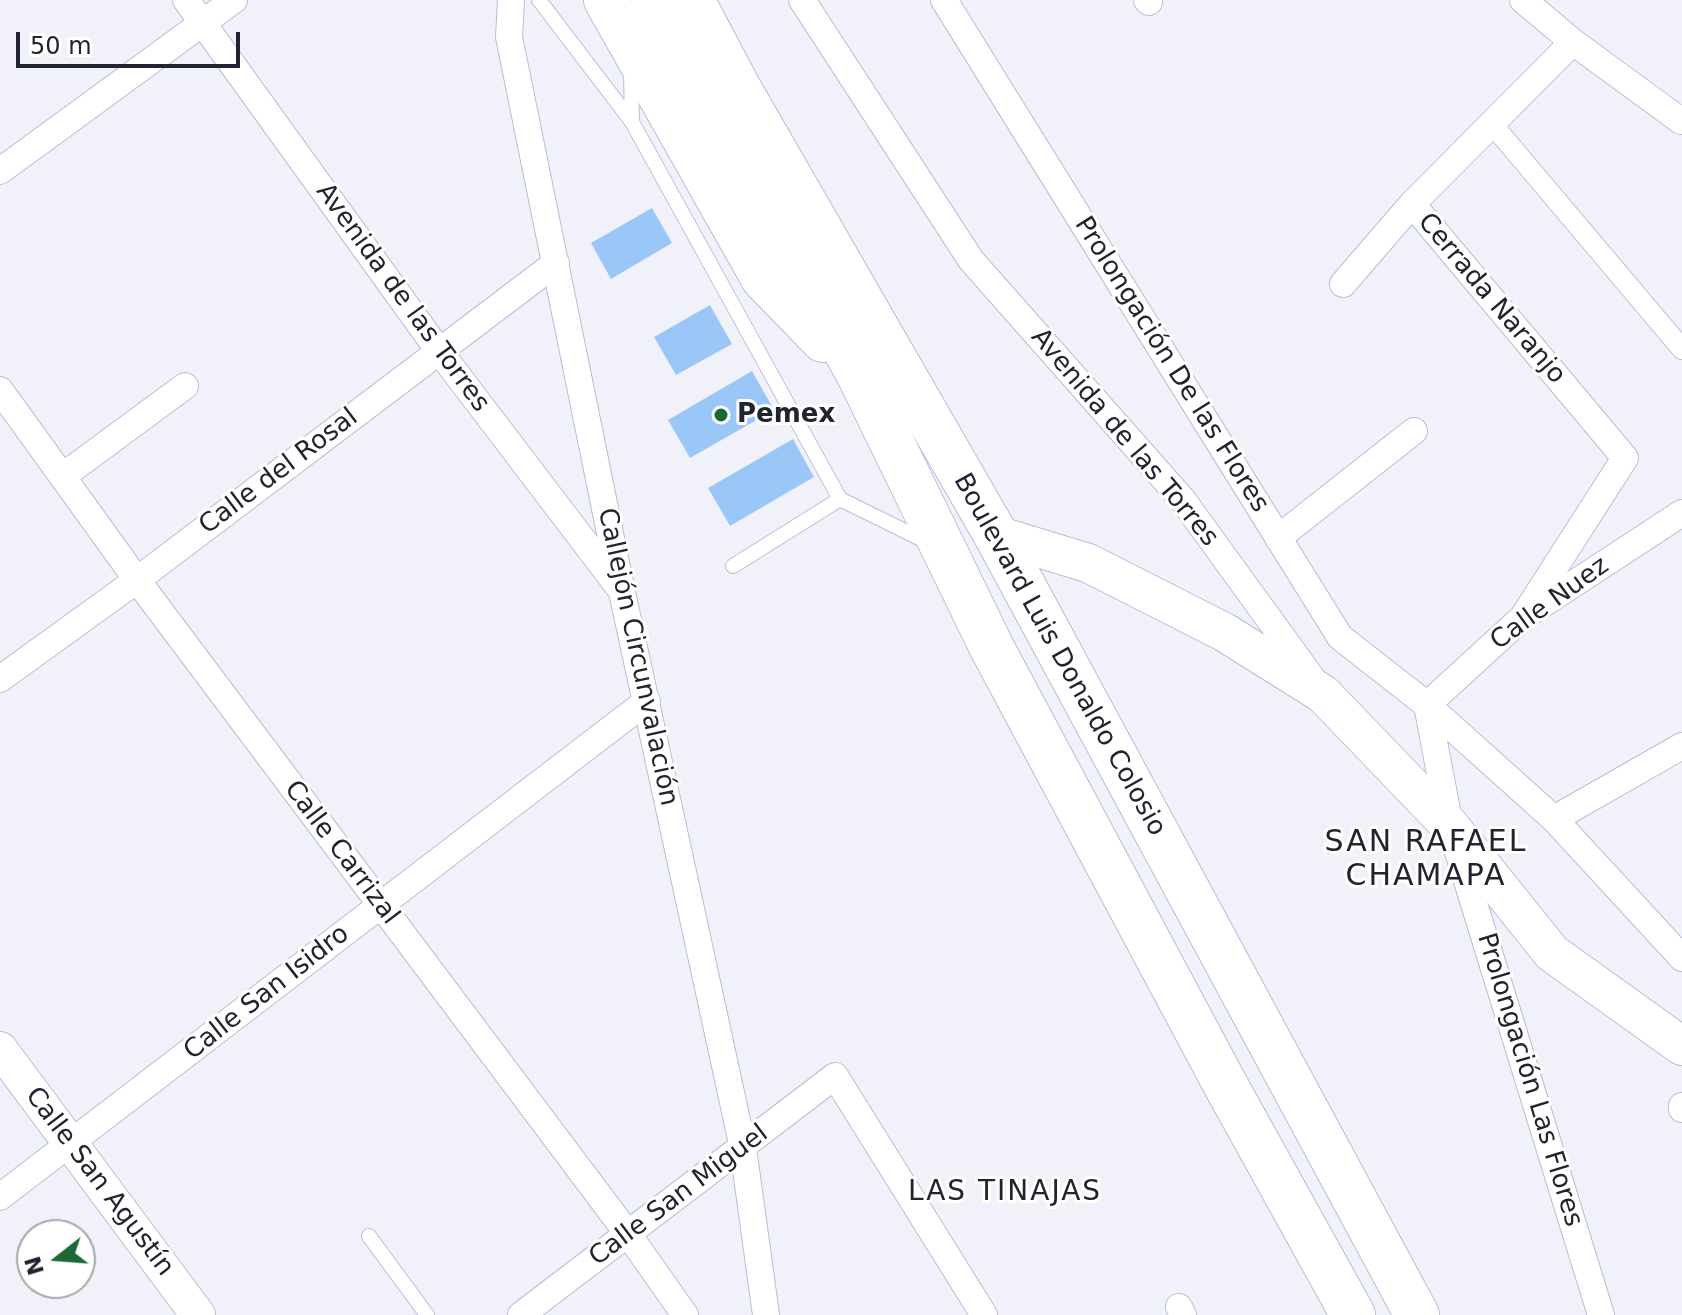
<!DOCTYPE html>
<meta charset="utf-8">
<style>
body{margin:0}
#map{position:relative;width:1682px;height:1315px;overflow:hidden;background:#f1f2f9;font-family:"DejaVu Sans",sans-serif}
canvas{display:block}
.north{position:absolute;left:16px;top:1219px;width:80px;height:80px;box-sizing:border-box;background:#fff;border:2px solid #a6a7ac;border-radius:50%;rotate:253deg;font-size:22px;font-weight:700;line-height:32px;text-align:center;color:#212330}
.north::after{content:'';display:block;margin:auto;width:28px;height:36px;background:#1d6836;clip-path:polygon(50% 0,100% 100%,50% 72%,0 100%)}
.scale{position:absolute;left:16px;top:32px;width:224px;height:36px;box-sizing:border-box;border:4px solid #212330;border-top:0;padding-left:10px;font-size:24px;line-height:28px;white-space:nowrap;color:#212330;-webkit-text-stroke:6px #fff;paint-order:stroke}
</style>
<div id="map">
<canvas width="1682" height="1315"></canvas>
<div class="north">N</div>
<div class="scale">50 m</div>
</div>
<script>
const g = document.querySelector('canvas').getContext('2d');
g.lineJoin = 'round';
function paint(path, color) { g.fillStyle = color; g.fill(path, 'evenodd'); }
const poly = rows => new Path2D(rows.map(r => 'M' + r).join(''));
function strokePath(path, color, width, dash) { g.strokeStyle = color; g.lineWidth = width; g.lineCap = dash ? 'butt' : 'round'; g.setLineDash(dash || []); g.stroke(path); }
function label(font, color, halo, rows, align = 'center') {
  g.font = font + ' "DejaVu Sans",sans-serif'; g.lineWidth = 6; g.setLineDash([]); g.textBaseline = 'middle'; g.strokeStyle = halo; g.fillStyle = color; for (const [text, x, y, turn = 0] of rows) {
    g.save(); g.translate(x, y); g.rotate((+turn || 0) * Math.PI / 180); g.textAlign = isNaN(turn) ? turn : align; if (halo) g.strokeText(text, 0, 0); g.fillText(text, 0, 0); g.restore();
  }
}
const building = poly([
 [652,208,672,243,611,279,591,243],
 [710,305,732,344,676,375,654,337],
 [752,371,774,410,690,458,668,420],
 [793,439,814,477,730,526,708,488]
]);
const service = poly([
 [539,0,632,122,840,499,929,543],
 [631,71,632,122],
 [733,566,840,499],
 [369,1236,427,1315]
]);
const pedestrian = poly([
 [1492,124,1682,349]
]);
const minor = poly([
 [186,0,439,351,618,586],
 [511,0,509,37,622,592,743,1148,766,1315],
 [802,0,971,260,1182,499,1314,681],
 [944,0,1340,637,1427,705,1554,819,1682,958],
 [1147,0,1149,2],
 [1523,0,1573,42,1681,121],
 [0,171,234,0],
 [1412,204,1625,458,1523,617],
 [1343,284,1412,204,1573,42],
 [0,390,137,580,628,1234,685,1315],
 [63,476,185,386],
 [1278,538,1414,431],
 [0,679,137,580,556,263],
 [1427,705,1450,826,1601,1315],
 [1427,705,1523,617,1682,513],
 [1554,819,1682,746],
 [1682,1106,1682,1109],
 [0,1197,647,701],
 [1179,1307,1183,1315],
 [521,1315,835,1076,984,1315]
]);
const tertiary = poly([
 [0,1049,198,1315]
]);
const secondary = poly([
 [996,535,1088,563,1224,632,1323,694,1450,826,1552,953,1682,1046]
]);
const trunk = poly([
 [606,0,763,278,823,340],
 [654,0,860,377,992,648,1225,1084,1353,1315],
 [692,0,738,87,996,535,1417,1315]
]);
const markers = [
 [721,415,8,"#1d6836"]
];
const streetNames = [
 ["Avenida de las Torres",402,298,54],
 ["Cerrada Naranjo",1491,299,50],
 ["Prolongación De las Flores",1171,365,58],
 ["Avenida de las Torres",1124,438,50],
 ["Calle del Rosal",279,472,-37],
 ["Calle Nuez",1550,604,-36],
 ["Boulevard Luis Donaldo Colosio",1059,655,61],
 ["Callejón Circunvalación",637,657,78],
 ["Calle Carrizal",341,853,53],
 ["Calle San Isidro",267,993,-38],
 ["Prolongación Las Flores",1529,1080,73],
 ["Calle San Agustín",99,1182,53],
 ["Calle San Miguel",679,1196,-37]
];
const poiNames = [
 ["Pemex",737,415]
];
const neighbourhoodNames = [
 ["LAS TINAJAS",1005,1193]
];
const quarterNames = [
 ["SAN RAFAEL",1426,843],
 ["CHAMAPA",1426,877]
];
paint(building, '#9ac7f8');
strokePath(service, '#b7bdde', 16);
strokePath(pedestrian, '#b7bdde', 22);
strokePath(minor, '#b7bdde', 28);
strokePath(tertiary, '#b7bdde', 36);
strokePath(secondary, '#b7bdde', 40);
strokePath(trunk, '#b7bdde', 46);
strokePath(service, '#fff', 14);
strokePath(pedestrian, '#fff', 20);
strokePath(minor, '#fff', 26);
strokePath(tertiary, '#fff', 34);
strokePath(secondary, '#fff', 38);
strokePath(trunk, '#fff', 44);
for (const [x, y, r, color] of markers) { const dot = new Path2D(); dot.arc(x, y, r, 0, 2 * Math.PI); g.fillStyle = color; g.fill(dot); strokePath(dot, '#fff', 3); }
label('26px', '#212330', '#fff', streetNames);
label('bold 26px', '#212330', '#fff', poiNames, 'left');
g.letterSpacing = '2px';
label('28px', '#212330', '#fff', neighbourhoodNames);
g.letterSpacing = '0px';
g.letterSpacing = '2px';
label('30px', '#212330', '#fff', quarterNames);
g.letterSpacing = '0px';
</script>
